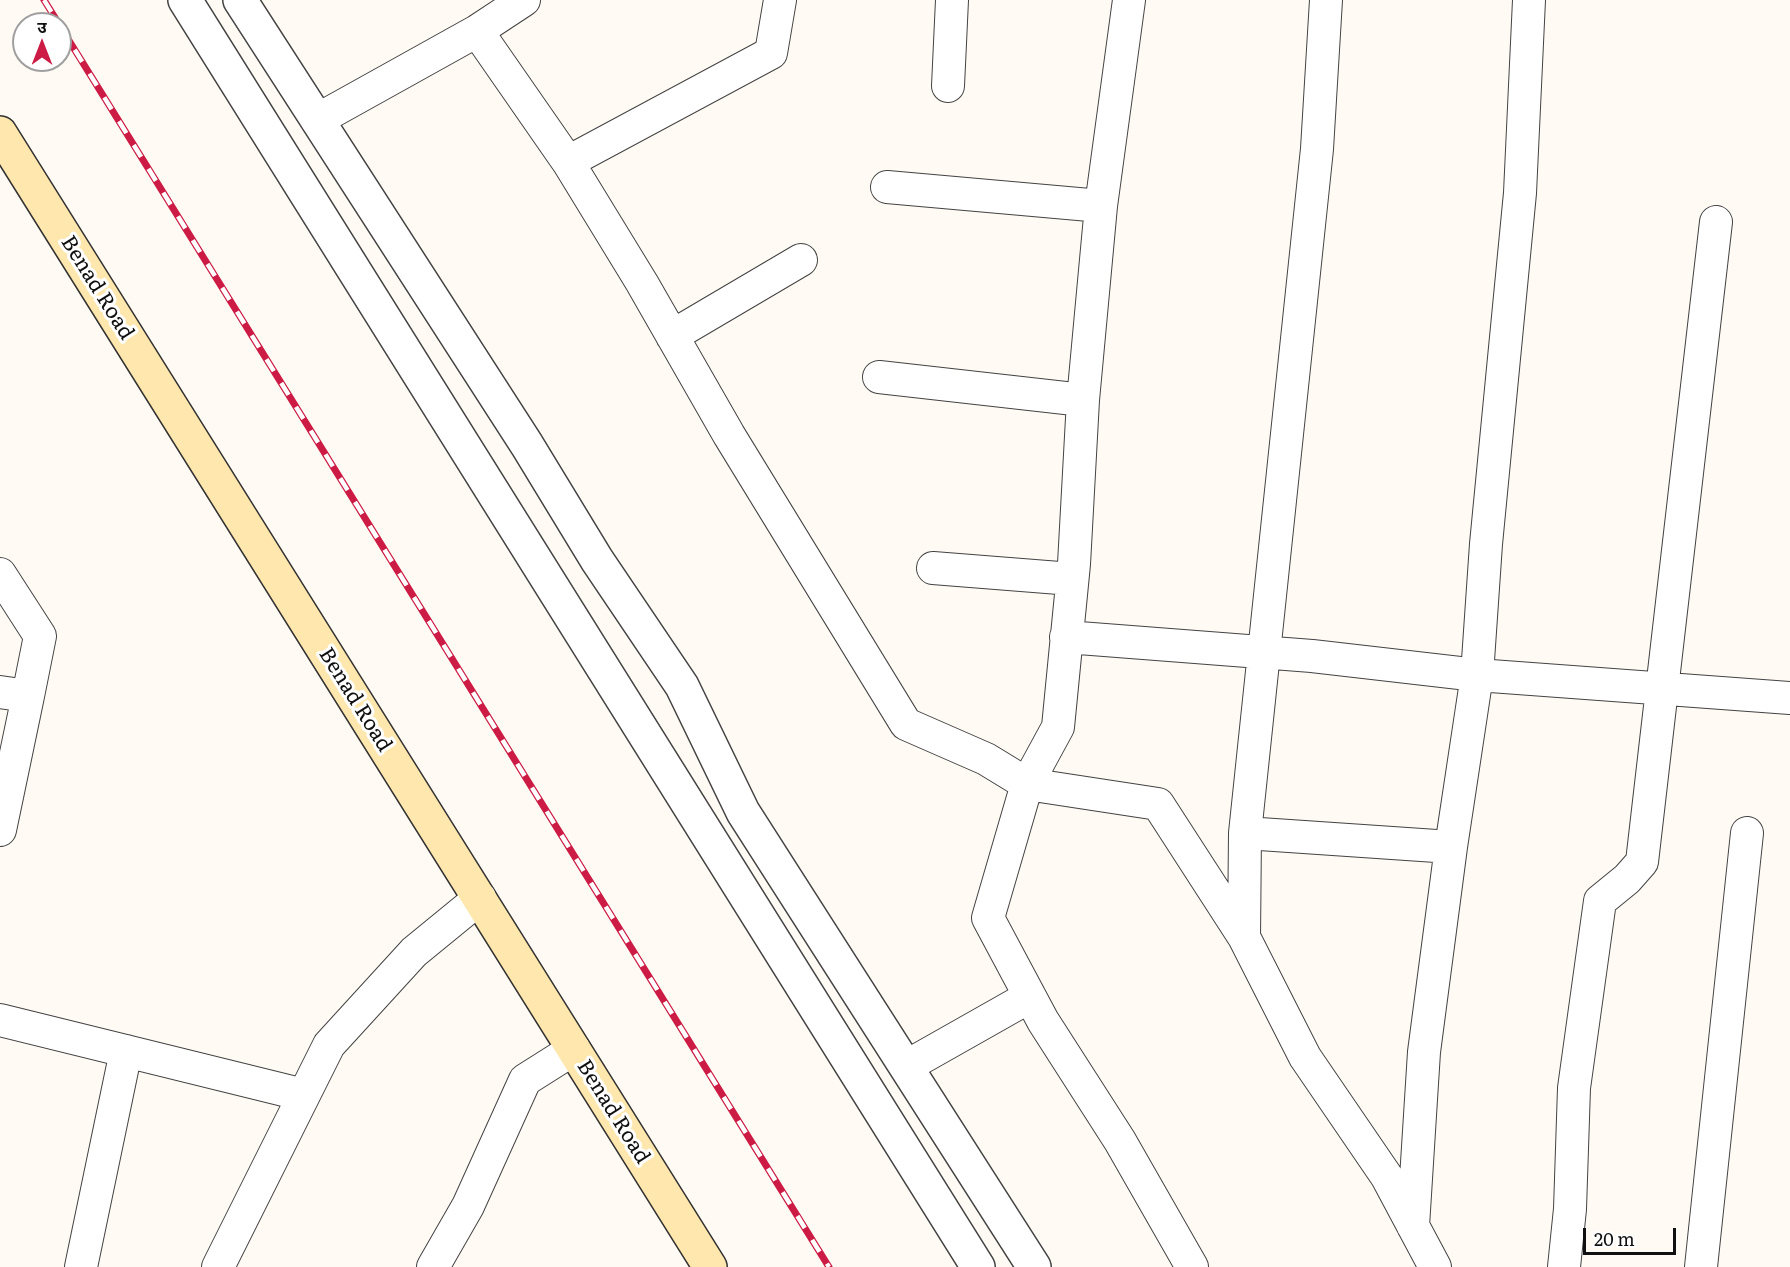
<!DOCTYPE html>
<meta charset="utf-8">
<style>
body{margin:0}
#map{position:relative;width:1790px;height:1267px;overflow:hidden;background:#fffaf3;font-family:Literata,"Noto Sans Devanagari",serif}
canvas{display:block}
.north{position:absolute;left:12px;top:12px;width:60px;height:60px;box-sizing:border-box;background:#fff;border:2px solid #9f9f9f;border-radius:50%;rotate:0deg;font-size:16px;font-weight:700;line-height:24px;text-align:center;color:#101010}
.north::after{content:'';display:block;margin:auto;width:21px;height:27px;background:#cc1c45;clip-path:polygon(50% 0,100% 100%,50% 72%,0 100%)}
.scale{position:absolute;left:1583px;top:1228px;width:93px;height:27px;box-sizing:border-box;border:3px solid #101010;border-top:0;padding-left:8px;font-size:18px;line-height:21px;white-space:nowrap;color:#101010;-webkit-text-stroke:4px #fff;paint-order:stroke}
</style>
<div id="map">
<canvas width="1790" height="1267"></canvas>
<div class="north">उ</div>
<div class="scale">20 m</div>
</div>
<script>
const g = document.querySelector('canvas').getContext('2d');
g.lineJoin = 'round';
const poly = rows => new Path2D(rows.map(r => 'M' + r).join(''));
function strokePath(path, color, width, dash) { g.strokeStyle = color; g.lineWidth = width; g.lineCap = dash ? 'butt' : 'round'; g.setLineDash(dash || []); g.stroke(path); }
function label(font, color, halo, rows, align = 'center') {
  g.font = font + ' Literata,serif'; g.lineWidth = 6; g.setLineDash([]); g.textBaseline = 'middle'; g.strokeStyle = halo; g.fillStyle = color; for (const [text, x, y, turn = 0] of rows) {
    g.save(); g.translate(x, y); g.rotate((+turn || 0) * Math.PI / 180); g.textAlign = isNaN(turn) ? turn : align; if (halo) g.strokeText(text, 0, 0); g.fillText(text, 0, 0); g.restore();
  }
}
const minor = poly([
 [1129,0,1101,206,1083,400,1074,564,1058,727,1027,784,988,918,1043,1021,1120,1141,1192,1267],
 [477,31,568,162,642,283,729,435,906,724,986,759,1027,784,1158,804,1244,937,1305,1057,1387,1177,1435,1267],
 [948,86,952,0],
 [317,120,477,31,524,0],
 [568,162,771,53,780,0],
 [887,187,1101,206],
 [672,336,801,260],
 [879,377,1083,400],
 [933,568,1072,579],
 [0,574,40,636,28,696],
 [1066,637,1312,656,1477,675,1790,698],
 [0,692,28,696,0,830],
 [1245,833,1451,847],
 [1244,937,1245,833,1317,149,1326,0],
 [0,1020,304,1095],
 [907,1066,1029,997],
 [1413,1226,1424,1052,1451,847,1477,675,1486,544,1520,193,1529,0],
 [81,1267,126,1051],
 [218,1267,329,1045,414,952,480,898],
 [433,1267,468,1206,525,1080,574,1049],
 [1564,1267,1570,1209,1574,1088,1600,901,1627,879,1642,862,1716,222],
 [1701,1267,1747,833]
]);
const tertiary = poly([
 [185,0,978,1267],
 [240,0,527,445,597,560,682,686,743,812,1034,1267]
]);
const secondary = poly([
 [0,133,710,1267]
]);
const rail = poly([
 [44,0,59,24],
 [60,26,829,1267]
]);
const streetNames = [
 ["Benad Road",97,288,58],
 ["Benad Road",355,700,58],
 ["Benad Road",613,1112,58]
];
strokePath(minor, '#434343', 34);
strokePath(tertiary, '#434343', 36);
strokePath(secondary, '#323232', 36);
strokePath(minor, '#fff', 32);
strokePath(tertiary, '#fff', 33);
strokePath(secondary, '#ffe7ae', 33);
strokePath(rail, '#cc1c45', 7);
strokePath(rail, '#fff', 4.5, [14]);
label('21px', '#101010', '#fff', streetNames);
</script>
